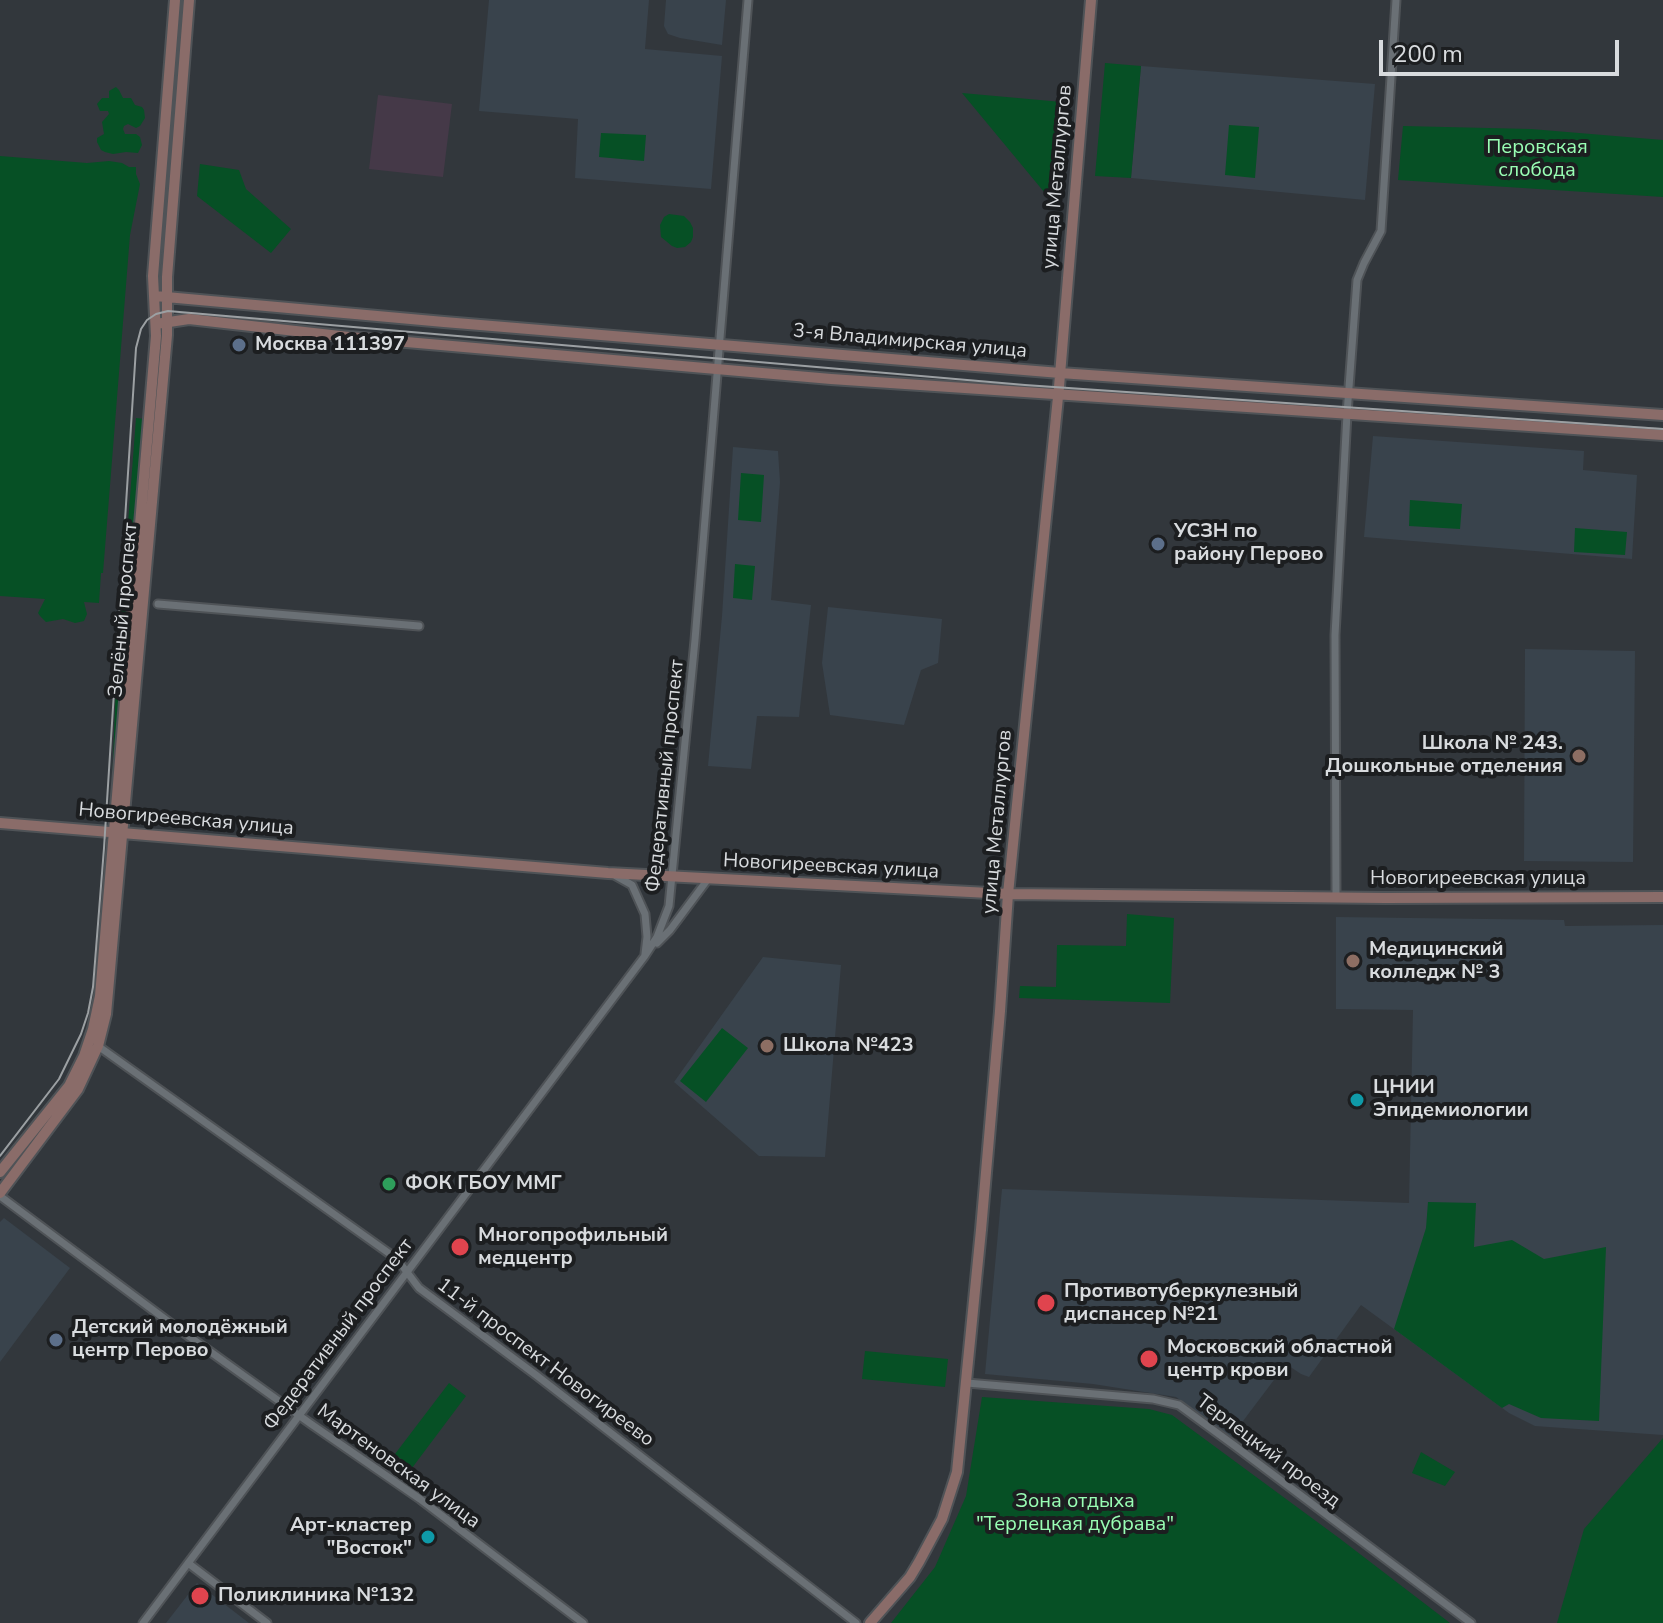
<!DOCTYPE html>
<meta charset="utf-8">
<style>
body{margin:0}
#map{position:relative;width:1663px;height:1623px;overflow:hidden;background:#32373c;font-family:"Nunito Sans",sans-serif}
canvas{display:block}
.scale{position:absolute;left:1379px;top:40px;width:240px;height:36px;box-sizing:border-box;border:4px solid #d8dbde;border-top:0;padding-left:10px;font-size:24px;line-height:28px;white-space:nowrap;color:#d8dbde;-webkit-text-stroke:6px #1c1e20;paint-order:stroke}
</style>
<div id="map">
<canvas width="1663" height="1623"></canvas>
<div class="scale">200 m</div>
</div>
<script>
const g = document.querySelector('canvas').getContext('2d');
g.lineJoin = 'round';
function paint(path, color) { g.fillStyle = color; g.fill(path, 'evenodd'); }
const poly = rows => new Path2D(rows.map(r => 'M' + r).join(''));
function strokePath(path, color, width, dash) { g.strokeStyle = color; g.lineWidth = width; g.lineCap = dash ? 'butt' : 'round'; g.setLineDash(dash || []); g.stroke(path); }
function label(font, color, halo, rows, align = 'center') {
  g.font = font + ' "Nunito Sans",sans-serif'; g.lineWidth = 8; g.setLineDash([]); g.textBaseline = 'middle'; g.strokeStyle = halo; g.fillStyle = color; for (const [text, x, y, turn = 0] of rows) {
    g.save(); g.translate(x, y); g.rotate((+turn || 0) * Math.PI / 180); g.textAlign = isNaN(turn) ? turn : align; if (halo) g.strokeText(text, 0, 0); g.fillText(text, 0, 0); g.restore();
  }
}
const industrial = poly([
 [378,95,452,104,443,177,369,169]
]);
const built = poly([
 [489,0,649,0,645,49,722,56,711,189,575,178,578,119,479,111],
 [666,0,726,0,722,45,680,38,668,34,664,26],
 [1141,66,1375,84,1365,200,1131,178],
 [1373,436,1584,451,1583,470,1637,475,1632,559,1364,537],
 [733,447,778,451,780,482,771,600,811,605,799,717,757,716,751,769,708,766,722,616],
 [828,607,942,619,938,663,921,670,904,725,830,715,822,663],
 [1525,649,1635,651,1633,862,1524,861],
 [1336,917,1564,920,1565,926,1663,925,1663,1435,1535,1426,1509,1413,1361,1305,1309,1377,1301,1374,1286,1364,1231,1437,1176,1397,1093,1384,985,1374,1002,1189,1409,1203,1413,1010,1336,1009],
 [763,957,841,965,825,1157,759,1156,674,1082],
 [4,1218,70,1268,0,1362,0,1222],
 [197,1583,249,1623,166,1623]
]);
const green = poly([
 [1105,63,1141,66,1131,178,1095,176],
 [116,87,119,90,123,98,131,98,135,105,142,107,144,110,145,118,140,126,136,128,128,124,124,126,123,129,125,134,136,134,140,137,142,145,138,153,126,152,113,154,105,152,101,150,97,142,97,138,104,134,102,122,109,114,108,111,100,111,97,104,102,98,109,98,109,91],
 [962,93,1062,102,1054,204],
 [1229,125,1259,127,1255,178,1225,175],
 [1403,126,1531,129,1663,140,1663,197,1398,180],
 [601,133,646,135,644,161,599,157],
 [0,156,87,163,109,161,122,163,129,167,136,167,136,174,140,184,130,235,103,573,101,573,99,603,84,602,87,614,84,621,75,623,63,619,46,622,40,616,38,613,45,599,0,596],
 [200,164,239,170,246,189,291,229,271,253,197,196],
 [669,214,684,216,690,222,693,228,693,237,691,242,685,247,677,248,672,246,661,237,660,225,664,217],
 [136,418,145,419,111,812,116,682],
 [741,473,764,475,761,522,738,520],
 [1410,500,1462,504,1460,529,1409,526],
 [1575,528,1627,532,1625,555,1574,552],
 [735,564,755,566,752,600,733,598],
 [1127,914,1174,918,1170,1003,1019,998,1020,986,1056,987,1057,945,1126,946],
 [722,1028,748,1048,706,1102,680,1081],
 [1428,1202,1476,1203,1474,1247,1512,1240,1544,1259,1606,1247,1599,1421,1541,1418,1509,1404,1502,1408,1394,1329,1426,1228],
 [865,1351,948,1359,945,1387,862,1379],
 [449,1383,466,1396,412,1468,395,1454],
 [982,1397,1149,1409,1172,1415,1339,1538,1450,1623,891,1623,935,1567,966,1496],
 [1663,1438,1663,1623,1557,1623,1584,1529],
 [1421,1452,1455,1472,1445,1486,1412,1473]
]);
const street = poly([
 [158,604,419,626],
 [616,876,632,885,645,914,647,937,645,954],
 [1336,897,1335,635,1347,414,1357,280,1364,263,1381,231,1396,0],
 [657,943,670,930,708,879],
 [98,1046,397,1259,419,1288,536,1375,856,1623],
 [0,1196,169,1322,311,1424,420,1499,583,1623],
 [967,1383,1153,1399,1179,1405,1235,1446,1471,1623],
 [188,1563,267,1623],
 [143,1623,644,957,657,937,669,906,695,640,748,0]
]);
const secondary = poly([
 [155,296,444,322,1060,373,1663,415],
 [156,324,189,319,349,337,831,379,1663,435],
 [0,823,608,873,1008,894,1385,898,1663,897],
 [0,1172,69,1086,84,1056,93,1029,100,996,156,336,153,276,175,0],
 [0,1193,78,1089,98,1046,106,1014,167,335,167,277,189,0],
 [870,1623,910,1577,919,1562,942,1519,957,1472,981,1230,1000,1011,1008,894,1059,387,1091,0]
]);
const tram = poly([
 [0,1156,59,1079,81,1034,88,1013,93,987,104,848,136,348,141,329,147,320,156,314,168,311,1025,385,1663,429]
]);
const markers = [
 [239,345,8,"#5c6f8a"],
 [1158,544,8,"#5c6f8a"],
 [1579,756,8,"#8d6e63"],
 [1353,961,8,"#8d6e63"],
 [767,1046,8,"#8d6e63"],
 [1357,1100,8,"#0f9aa8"],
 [389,1184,8,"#2e9e5b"],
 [460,1247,10,"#e0444e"],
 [1046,1303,10,"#e0444e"],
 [56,1340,8,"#5c6f8a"],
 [1149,1359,10,"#e0444e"],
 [428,1537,8,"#0f9aa8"],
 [200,1596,10,"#e0444e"]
];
const parkNames = [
 ["Перовская",1537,148],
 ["слобода",1537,171],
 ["Зона отдыха",1075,1502],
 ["\"Терлецкая дубрава\"",1075,1525]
];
const streetNames = [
 ["улица Металлургов",1058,177,-85],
 ["3-я Владимирская улица",910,342,5],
 ["Зелёный проспект",124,610,-85],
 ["Федеративный проспект",666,776,-84],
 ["Новогиреевская улица",186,820,5],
 ["улица Металлургов",998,822,-85],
 ["Новогиреевская улица",831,867,3],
 ["Новогиреевская улица",1478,879],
 ["Федеративный проспект",339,1335,-53],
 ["11-й проспект Новогиреево",545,1363,37],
 ["Терлецкий проезд",1268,1452,37],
 ["Мартеновская улица",398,1467,36]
];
const poiNames = [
 ["Москва 111397",255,345],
 ["УСЗН по",1174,532],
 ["району Перово",1174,555],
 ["Школа № 243.",1563,744,"right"],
 ["Дошкольные отделения",1563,767,"right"],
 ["Медицинский",1369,950],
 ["колледж № 3",1369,973],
 ["Школа №423",783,1046],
 ["ЦНИИ",1373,1088],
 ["Эпидемиологии",1373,1111],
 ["ФОК ГБОУ ММГ",405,1184],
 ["Многопрофильный",478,1236],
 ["медцентр",478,1259],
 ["Противотуберкулезный",1064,1292],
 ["диспансер №21",1064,1315],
 ["Детский молодёжный",72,1328],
 ["центр Перово",72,1351],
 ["Московский областной",1167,1348],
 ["центр крови",1167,1371],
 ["Арт-кластер",412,1526,"right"],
 ["\"Восток\"",412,1549,"right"],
 ["Поликлиника №132",218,1596]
];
paint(industrial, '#453948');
paint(built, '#39434c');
paint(green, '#065025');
strokePath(street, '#4f5357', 11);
strokePath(secondary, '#4f5357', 14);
strokePath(street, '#6a7075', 7);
strokePath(secondary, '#8a6c69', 10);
strokePath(tram, '#9ca0a3', 2);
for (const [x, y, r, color] of markers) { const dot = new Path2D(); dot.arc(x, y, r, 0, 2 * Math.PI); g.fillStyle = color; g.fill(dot); strokePath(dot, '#1c1e20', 3); }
label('20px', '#99feb4', '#1c1e20', parkNames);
label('20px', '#d8dbde', '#1c1e20', streetNames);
label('bold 20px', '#d8dbde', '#1c1e20', poiNames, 'left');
</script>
